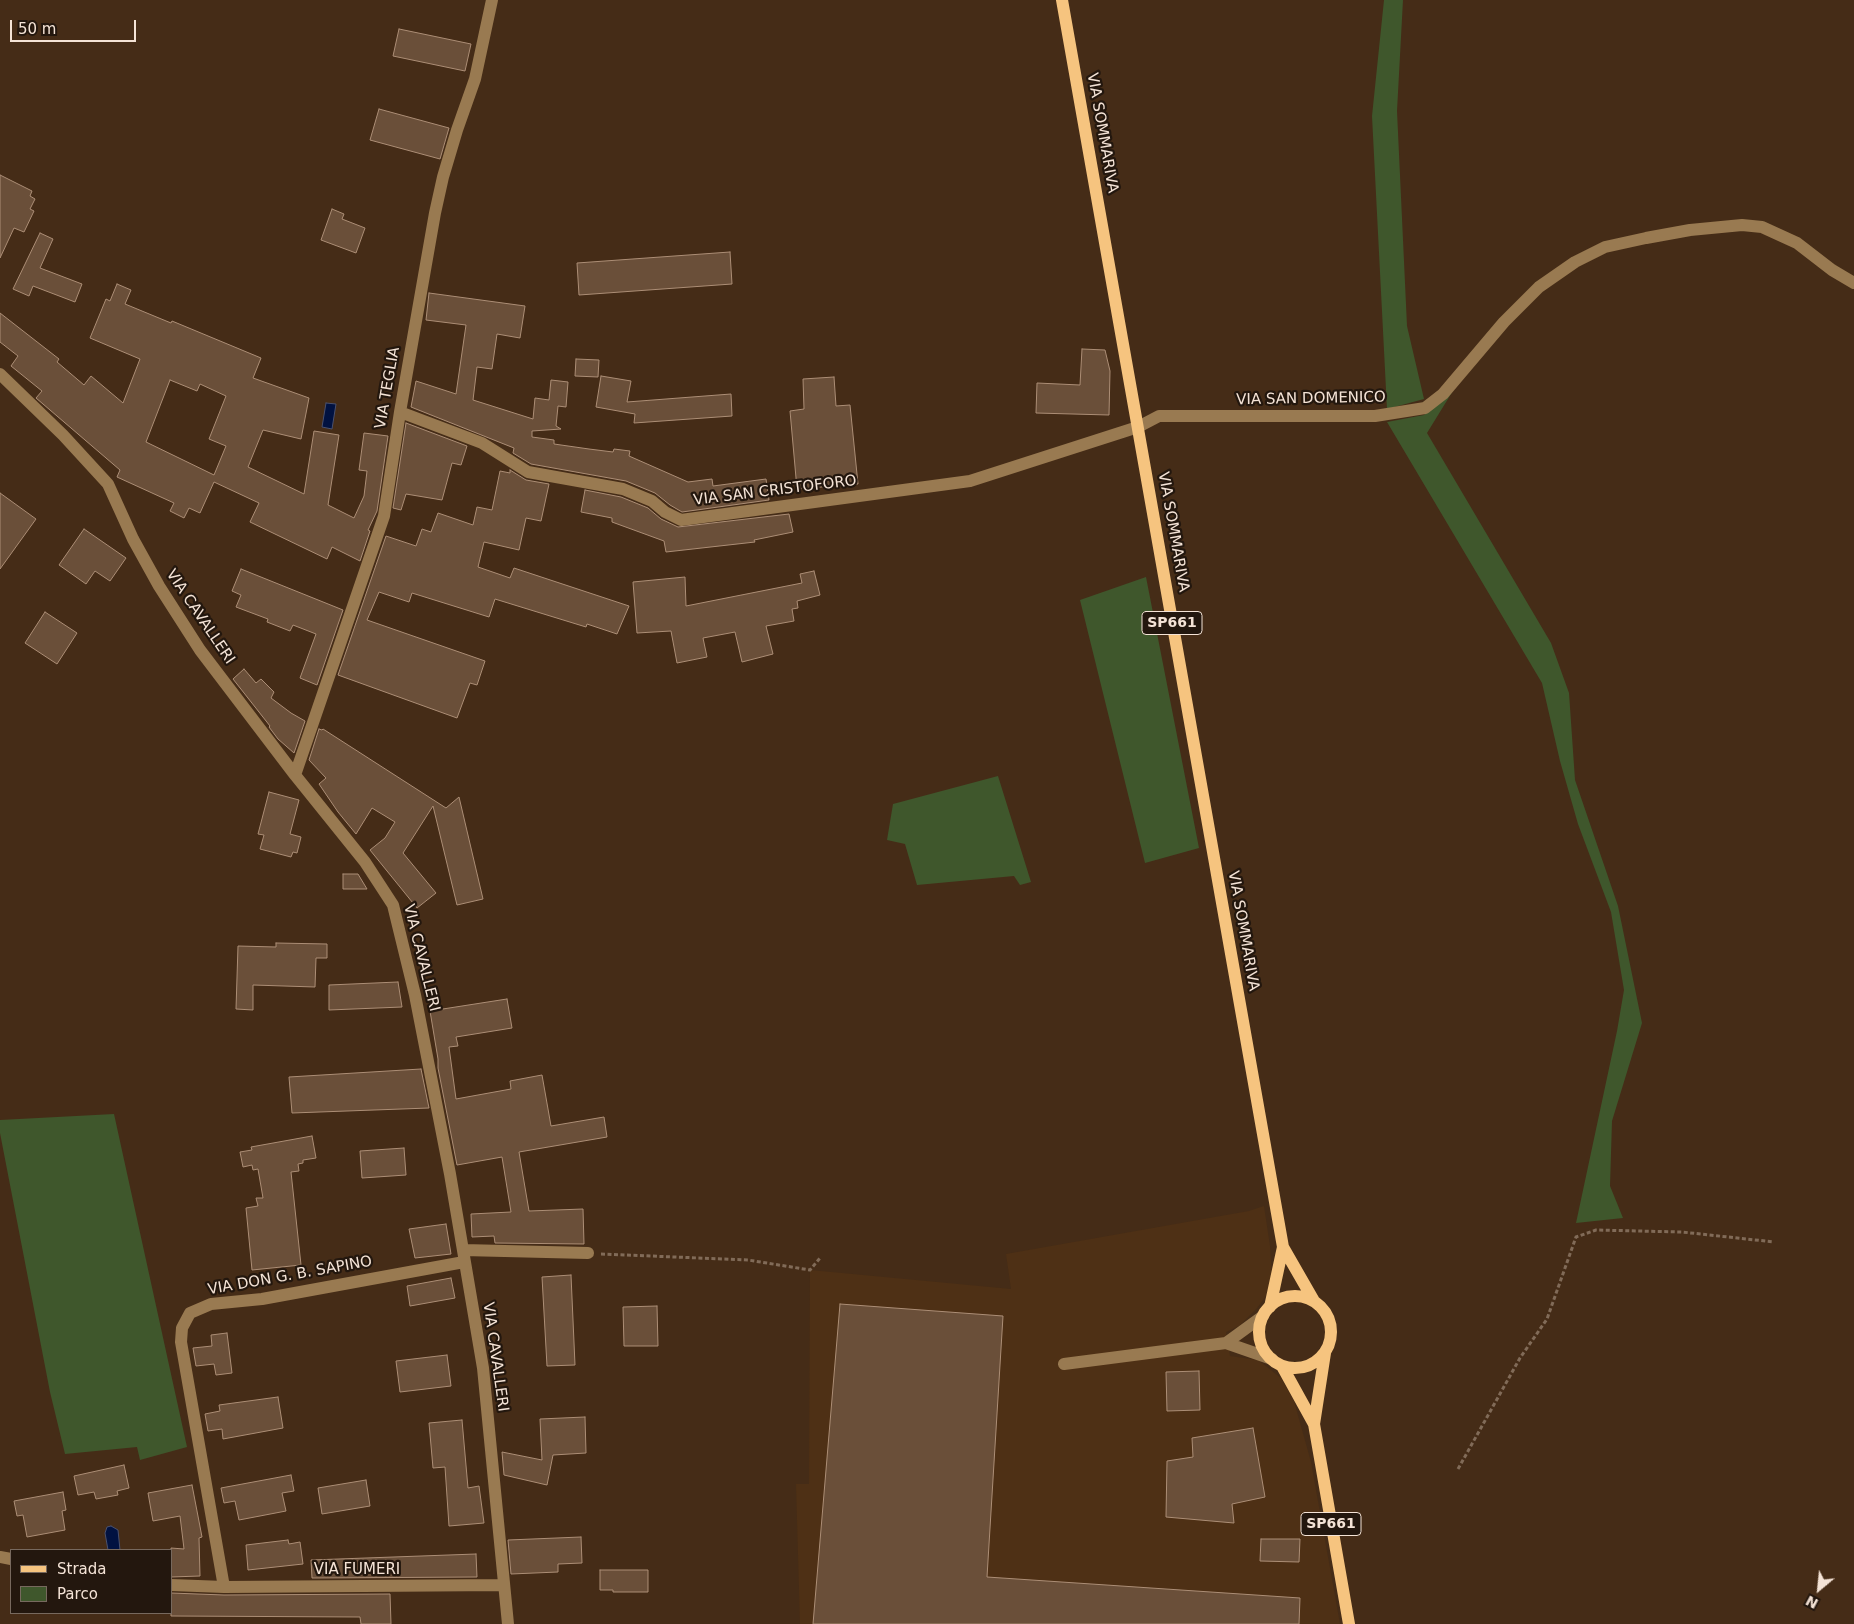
<!DOCTYPE html>
<style>
body{margin:0}
#map{position:relative;width:1854px;height:1624px;overflow:hidden;background:#452c17;font-family:"DejaVu Sans",sans-serif}
canvas{display:block}
.legend{position:absolute;left:10px;top:1549px;width:162px;height:65px;box-sizing:border-box;background:#23170e;border:1px solid #77695e;margin:0;padding:6px 9px;list-style:none;font-size:15px;color:#f4e3d6}
.legend li{display:flex;align-items:center;gap:10px;height:25px}
.legend b{width:25px;border:1px solid #77695e}
.north{position:absolute;left:1794px;top:1564px;width:50px;height:50px;-webkit-text-stroke:4px #23170e;paint-order:stroke;rotate:208deg;font-size:14px;font-weight:700;line-height:20px;text-align:center;color:#f4e3d6}
.north::after{content:'';display:block;margin:auto;width:18px;height:22px;background:#f4e3d6;clip-path:polygon(50% 0,100% 100%,50% 72%,0 100%)}
.scale{position:absolute;left:10px;top:20px;width:126px;height:22px;box-sizing:border-box;border:2px solid #f4e3d6;border-top:0;padding-left:6px;font-size:15px;line-height:18px;white-space:nowrap;color:#f4e3d6;-webkit-text-stroke:4px #23170e;paint-order:stroke}
</style>
<div id="map">
<canvas width="1854" height="1624"></canvas>
<ul class="legend">
<li><b style="height:6px;background:#f6c47f"></b>Strada</li>
<li><b style="height:14px;background:#3f572c"></b>Parco</li>
</ul>
<div class="north">N</div>
<div class="scale">50 m</div>
</div>
<script>
const g = document.querySelector('canvas').getContext('2d');
g.lineJoin = 'round';
function paint(path, color) { g.fillStyle = color; g.fill(path, 'evenodd'); }
const poly = rows => new Path2D(rows.map(r => 'M' + r).join(''));
function strokePath(path, color, width, dash) { g.strokeStyle = color; g.lineWidth = width; g.lineCap = dash ? 'butt' : 'round'; g.setLineDash(dash || []); g.stroke(path); }
function label(font, color, halo, rows, align = 'center') {
  g.font = font + ' "DejaVu Sans",sans-serif'; g.lineWidth = 4.5; g.setLineDash([]); g.textBaseline = 'middle'; g.strokeStyle = halo; g.fillStyle = color; for (const [text, x, y, turn = 0] of rows) {
    g.save(); g.translate(x, y); g.rotate((+turn || 0) * Math.PI / 180); g.textAlign = isNaN(turn) ? turn : align; if (halo) g.strokeText(text, 0, 0); g.fillText(text, 0, 0); g.restore();
  }
}
const built = poly([
 [1264,1206,1270,1246,1272,1277,1269,1292,1257,1308,1239,1326,1226,1332,1230,1356,1258,1360,1281,1378,1294,1401,1311,1462,1340,1624,800,1624,796,1484,809,1484,810,1270,1011,1289,1006,1254,1249,1211]
]);
const green = poly([
 [1384,0,1403,0,1397,111,1407,326,1424,399,1387,409,1372,116],
 [1459,381,1427,433,1551,643,1569,693,1575,780,1618,906,1642,1023,1612,1121,1610,1186,1623,1218,1576,1223,1617,1031,1624,990,1611,912,1578,824,1560,761,1542,683,1387,422,1424,415],
 [1146,577,1199,848,1145,863,1080,600],
 [998,776,1031,882,1020,885,1014,876,917,885,905,844,887,840,893,804],
 [114,1114,187,1447,140,1460,137,1447,65,1454,50,1392,0,1133,0,1120]
]);
const water = poly([
 [326,403,336,404,332,429,322,427,326,403],
 [111,1526,118,1530,120,1550,108,1550,105,1533,107,1527,111,1526]
]);
const building = poly([
 [399,29,471,44,465,71,393,56,399,29],
 [379,109,449,128,440,159,370,140,379,109],
 [0,175,32,191,30,196,35,199,30,209,34,211,24,232,14,228,0,258,0,175],
 [332,209,344,214,342,219,365,228,356,253,321,240,332,209],
 [40,233,53,239,40,268,82,284,75,302,33,286,29,296,13,289,40,233],
 [730,252,732,284,579,295,577,263,730,252],
 [117,284,131,290,125,304,171,323,172,321,261,358,253,378,309,398,301,439,263,430,248,467,304,494,314,431,339,435,328,505,354,518,364,496,367,471,359,470,364,433,388,436,377,511,368,530,370,531,360,561,332,547,327,559,250,522,259,503,214,482,200,513,189,508,184,518,170,511,174,503,117,477,120,470,36,398,42,391,11,366,18,356,0,342,0,313,59,359,57,362,84,385,91,376,123,403,140,359,90,338,106,299,110,301,117,284],
 [170,380,197,391,200,384,226,396,209,439,226,446,214,475,146,442,170,380],
 [429,293,525,306,520,338,497,334,492,369,477,367,473,400,533,419,535,398,549,400,551,380,568,382,566,407,558,406,556,426,561,429,532,431,532,437,554,440,554,444,589,449,613,452,614,449,630,451,629,456,688,482,712,479,713,486,766,479,769,500,682,512,670,505,655,493,626,481,531,464,513,453,514,448,411,407,416,381,456,394,466,325,426,320,429,293],
 [1082,349,1105,350,1110,371,1109,415,1036,413,1037,383,1080,385,1082,349],
 [576,359,599,360,598,377,575,376,576,359],
 [601,376,631,381,627,402,731,394,732,416,634,423,635,414,596,407,601,376],
 [834,377,836,406,850,405,858,484,797,489,790,411,804,409,803,379,834,377],
 [406,423,467,446,461,465,452,463,442,500,406,494,401,510,393,508,406,423],
 [510,470,526,480,549,484,541,521,526,518,519,550,484,542,478,567,510,578,514,568,629,606,617,634,587,624,586,627,495,599,489,617,412,593,409,602,379,592,367,620,485,661,477,685,470,683,457,718,338,675,386,536,416,546,422,529,431,532,438,513,473,525,477,507,492,510,500,471,510,473,510,470],
 [585,490,621,497,648,508,661,519,678,527,789,514,793,532,754,540,755,542,666,552,664,541,612,522,612,518,581,512,585,490],
 [0,493,36,519,0,569,0,493],
 [84,529,126,558,110,581,95,571,86,584,59,565,84,529],
 [241,569,343,610,317,685,300,678,316,634,293,625,290,631,267,622,268,619,236,607,241,595,232,591,241,569],
 [814,571,820,595,797,601,798,608,792,609,794,621,766,626,773,654,742,662,735,632,703,638,707,657,677,663,671,631,637,633,633,582,685,577,686,606,802,583,800,574,814,571],
 [45,612,77,633,57,664,25,643,45,612],
 [244,669,256,683,261,679,274,692,271,698,291,713,305,721,294,753,278,739,269,727,270,726,233,679,244,669],
 [319,729,322,730,323,729,446,808,459,797,483,899,457,905,433,806,403,853,436,893,417,908,370,850,385,838,395,822,372,808,356,834,338,812,319,784,326,778,309,760,319,729],
 [269,792,299,800,290,834,301,837,297,853,293,852,291,857,260,849,264,835,258,834,269,792],
 [343,874,358,874,367,889,343,889,343,874],
 [276,943,327,944,327,958,316,958,315,987,253,985,253,1010,236,1009,238,946,276,947,276,943],
 [398,982,402,1007,329,1010,329,985,398,982],
 [507,999,512,1028,456,1037,458,1046,449,1047,456,1099,511,1089,510,1081,542,1075,551,1126,604,1117,607,1137,519,1152,529,1211,583,1209,584,1244,495,1243,494,1236,472,1237,471,1214,511,1212,502,1157,457,1165,438,1068,438,1059,430,1011,507,999],
 [421,1069,429,1108,292,1113,289,1077,421,1069],
 [312,1136,316,1158,303,1160,303,1163,298,1164,299,1171,291,1172,301,1265,252,1270,246,1208,258,1206,256,1198,263,1198,258,1169,253,1170,252,1165,243,1167,240,1152,252,1150,251,1147,312,1136],
 [404,1148,406,1175,362,1178,360,1151,404,1148],
 [446,1224,451,1254,415,1258,409,1229,446,1224],
 [571,1275,575,1365,547,1366,542,1277,571,1275],
 [451,1278,455,1298,410,1306,407,1286,451,1278],
 [840,1304,1003,1316,987,1577,1300,1598,1299,1624,813,1624,840,1304],
 [657,1306,658,1346,624,1346,623,1307,657,1306],
 [227,1333,232,1373,216,1375,214,1364,196,1366,193,1348,212,1346,211,1335,227,1333],
 [447,1355,451,1386,400,1392,396,1361,447,1355],
 [1199,1371,1200,1410,1167,1411,1166,1372,1199,1371],
 [278,1397,283,1428,223,1439,222,1429,208,1431,205,1414,220,1411,219,1405,278,1397],
 [585,1417,586,1453,553,1455,547,1485,504,1475,502,1452,542,1460,540,1419,585,1417],
 [462,1420,468,1488,479,1486,484,1523,449,1526,445,1467,433,1468,429,1423,462,1420],
 [1253,1428,1265,1497,1232,1504,1234,1523,1166,1517,1167,1461,1193,1457,1192,1438,1253,1428],
 [124,1465,129,1488,117,1491,118,1495,96,1499,94,1492,78,1495,74,1476,124,1465],
 [291,1475,294,1491,282,1493,286,1511,239,1520,235,1501,224,1503,221,1488,291,1475],
 [366,1480,370,1506,322,1514,318,1488,366,1480],
 [192,1485,202,1537,199,1538,200,1576,171,1577,171,1548,184,1549,180,1516,153,1521,148,1493,192,1485],
 [63,1492,66,1510,62,1511,65,1530,27,1537,23,1515,17,1516,14,1501,63,1492],
 [581,1537,582,1563,558,1564,558,1572,511,1574,508,1540,581,1537],
 [1261,1539,1300,1539,1299,1562,1260,1561,1261,1539],
 [288,1540,289,1544,300,1542,303,1564,248,1570,246,1545,288,1540],
 [476,1554,477,1577,312,1578,311,1560,476,1554],
 [600,1570,648,1570,648,1592,613,1592,613,1590,600,1590,600,1570],
 [171,1593,224,1595,390,1594,391,1624,361,1624,360,1617,171,1616,171,1593]
]);
const path = poly([
 [601,1254,748,1260,810,1270,820,1258],
 [1458,1469,1520,1358,1547,1319,1576,1237,1596,1230,1682,1232,1774,1242]
]);
const minor = poly([
 [0,374,63,435,108,484,133,539,159,586,200,650,295,775,365,862,393,905,415,995,450,1174,483,1368,508,1624],
 [400,412,482,443,528,472,623,489,652,501,665,512,681,520,970,481,1138,427,1159,416,1375,416,1425,408,1443,394,1504,322,1539,287,1575,262,1605,247,1646,238,1690,230,1742,225,1762,227,1797,243,1832,270,1854,283],
 [295,775,384,516,400,412,435,213,443,177,457,130,475,79,492,0],
 [463,1250,588,1253],
 [1226,1343,1263,1316],
 [1064,1364,1226,1343,1272,1359],
 [0,1557,11,1559],
 [171,1585,224,1587,503,1585],
 [224,1587,181,1342,182,1328,190,1313,211,1304,262,1299,464,1262]
]);
const major = poly([
 [1062,0,1283,1247,1314,1301],
 '1259 1332a36 36 0 1 1 72 0a36 36 0 1 1-72 0Z',
 [1270,1307,1283,1247],
 [1282,1366,1314,1424,1349,1624],
 [1314,1424,1325,1353]
]);
const shields = [
 [1172,623,60],
 [1331,1524,60]
];
const shieldNames = [
 ["SP661",1172,623],
 ["SP661",1331,1524]
];
const streetNames = [
 ["VIA SOMMARIVA",1102,133,80],
 ["VIA TEGLIA",388,388,-80],
 ["VIA SAN DOMENICO",1311,399,-1],
 ["VIA SAN CRISTOFORO",775,491,-7],
 ["VIA SOMMARIVA",1173,532,80],
 ["VIA CAVALLERI",200,617,56],
 ["VIA SOMMARIVA",1243,931,80],
 ["VIA CAVALLERI",421,958,76],
 ["VIA DON G. B. SAPINO",290,1276,-10],
 ["VIA CAVALLERI",495,1357,82],
 ["VIA FUMERI",357,1570]
];
paint(built, '#4e3015');
paint(green, '#3f572c');
paint(water, '#011241');
strokePath(water, '#4a516e', 1);
paint(building, '#6a4f39');
strokePath(building, '#ac8e76', 1);
strokePath(path, '#816b58', 3, [4, 2.5]);
strokePath(minor, '#997a51', 12);
strokePath(major, '#f6c47f', 12);
for (const [x, y, w] of shields) { const box = new Path2D(); box.roundRect(x - w / 2, y - 11.5, w, 23, 4); g.fillStyle = '#23170e'; g.fill(box); strokePath(box, '#f4e3d6', 1); }
label('bold 14px', '#f4e3d6', null, shieldNames);
label('15px', '#f4e3d6', '#23170e', streetNames);
</script>
